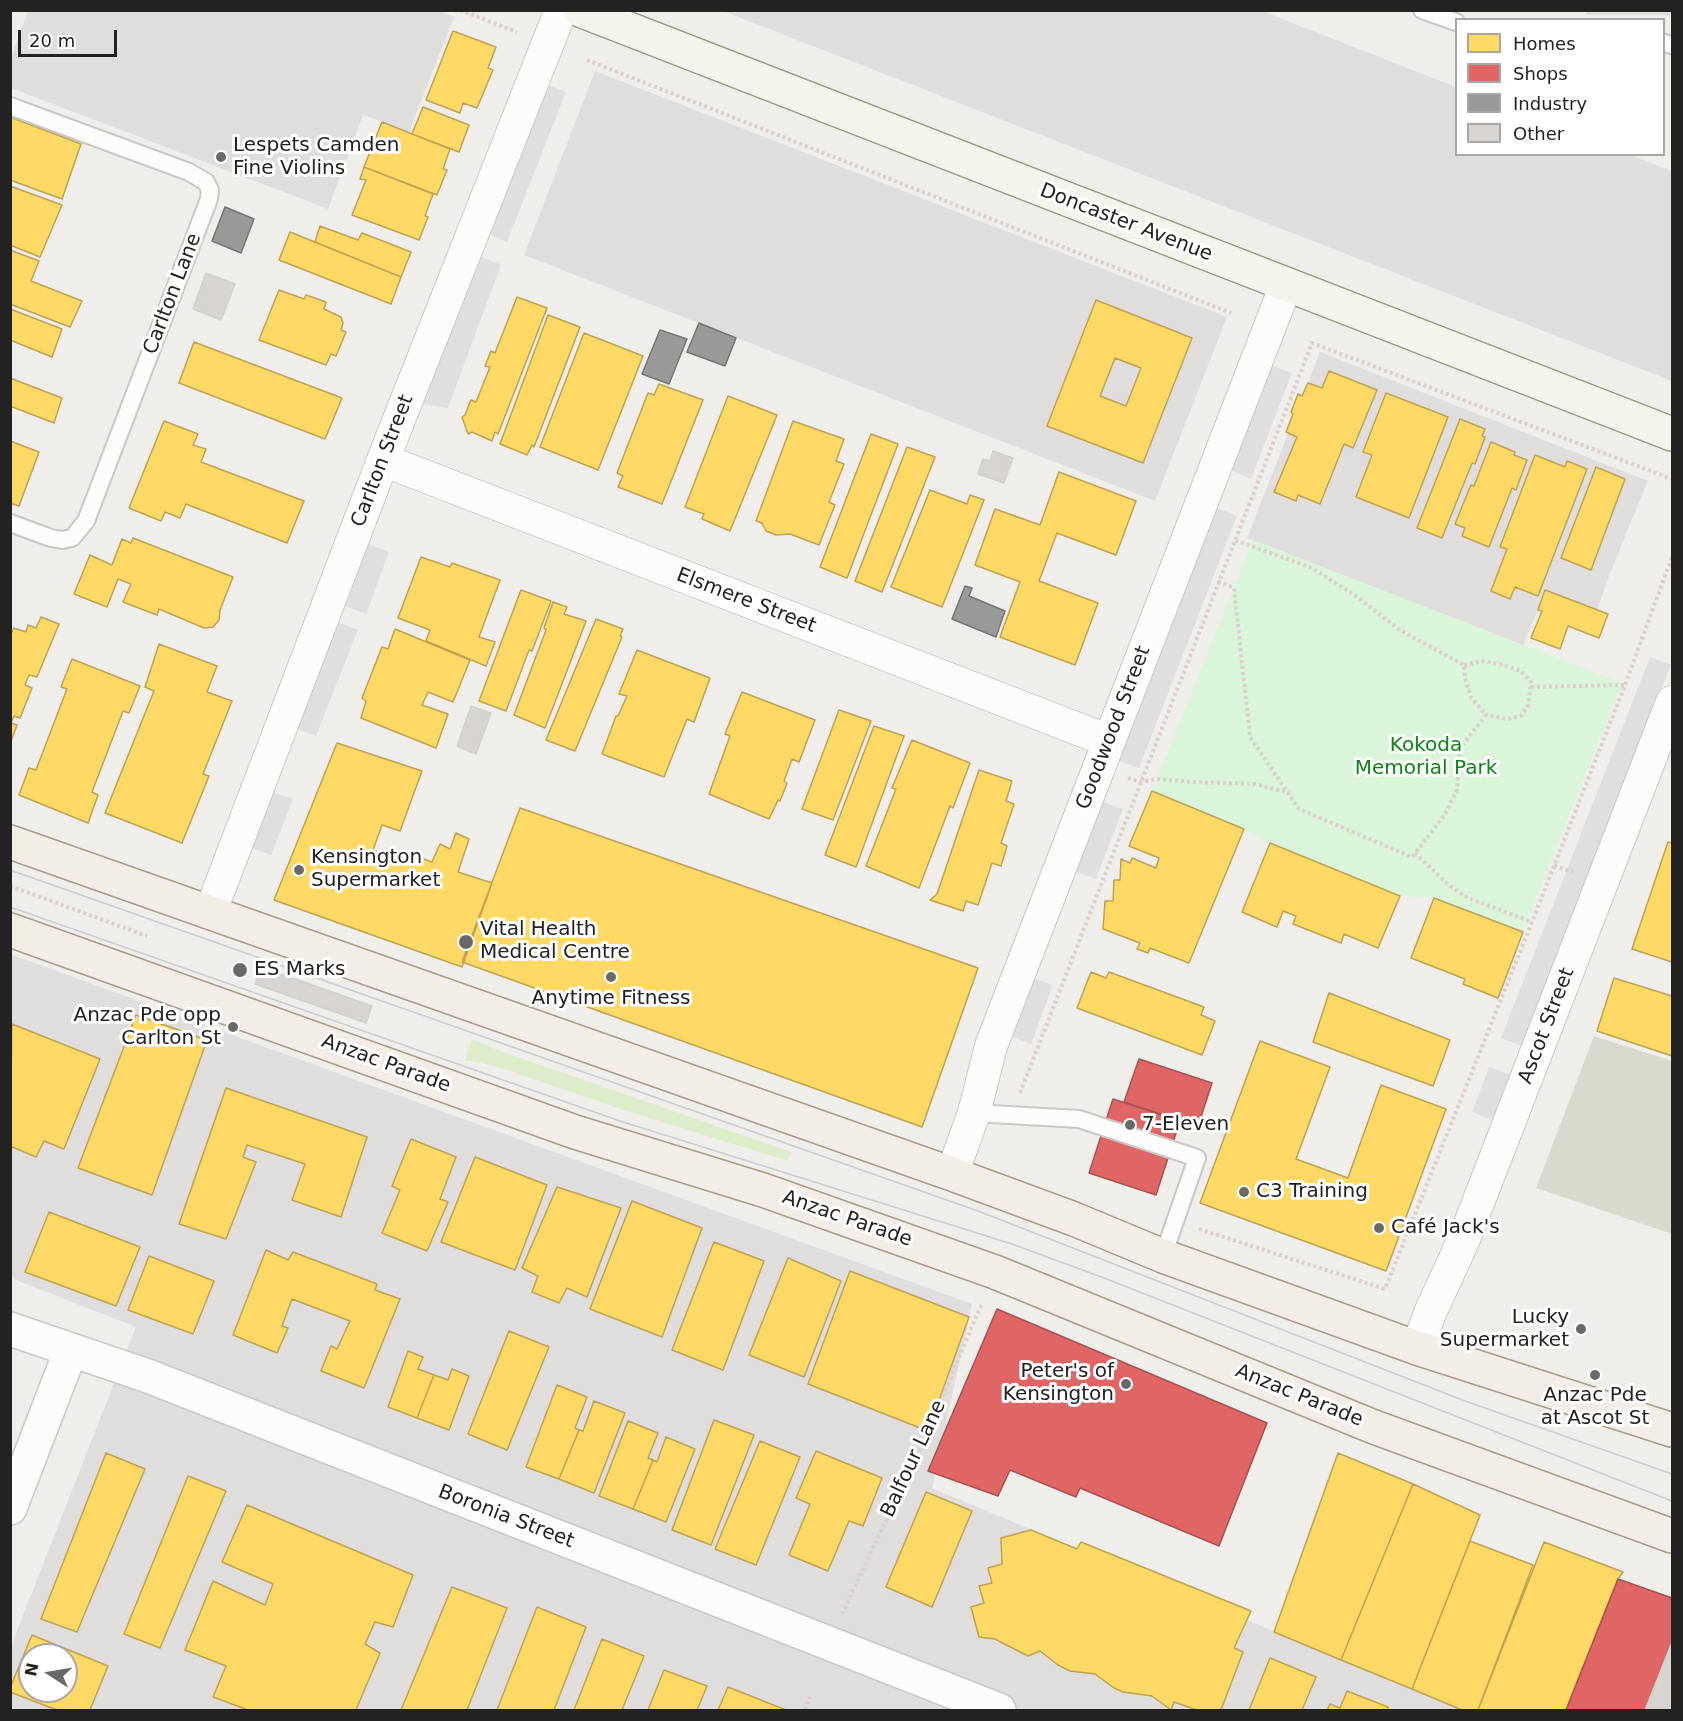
<!DOCTYPE html>
<meta charset="utf-8">
<style>
body{margin:0}
#map{position:relative;width:1683px;height:1721px;overflow:hidden;background:#f0eeeb;font-family:"DejaVu Sans",sans-serif}
canvas{display:block}
.frame{position:absolute;inset:0;border:12px solid #222;pointer-events:none}
.legend{position:absolute;left:1455px;top:18px;width:210px;height:138px;box-sizing:border-box;background:#fff;border:2px solid #a7a7a7;margin:0;padding:8px 10px;list-style:none;font-size:18px;color:#222}
.legend li{display:flex;align-items:center;gap:12px;height:30px}
.legend b{width:30px;border:2px solid #a7a7a7}
.north{position:absolute;left:18px;top:1643px;width:60px;height:60px;box-sizing:border-box;background:#fff;border:2px solid #a7a7a7;border-radius:50%;rotate:282deg;font-size:16px;font-weight:700;line-height:24px;text-align:center;color:#222}
.north::after{content:'';display:block;margin:auto;width:21px;height:27px;background:#6a6968;clip-path:polygon(50% 0,100% 100%,50% 72%,0 100%)}
.scale{position:absolute;left:18px;top:30px;width:99px;height:27px;box-sizing:border-box;border:3px solid #222;border-top:0;padding-left:8px;font-size:18px;line-height:21px;white-space:nowrap;color:#222;-webkit-text-stroke:4px #fff;paint-order:stroke}
</style>
<div id="map">
<canvas width="1683" height="1721"></canvas>
<div class="frame"></div>
<ul class="legend">
<li><b style="height:16px;background:#ffd966"></b>Homes</li>
<li><b style="height:16px;background:#e06666"></b>Shops</li>
<li><b style="height:16px;background:#999"></b>Industry</li>
<li><b style="height:16px;background:#d7d4d2"></b>Other</li>
</ul>
<div class="north">N</div>
<div class="scale">20 m</div>
</div>
<script>
const g = document.querySelector('canvas').getContext('2d');
g.lineJoin = 'round';
function paint(path, color) { g.fillStyle = color; g.fill(path, 'evenodd'); }
const poly = rows => new Path2D(rows.map(r => 'M' + r).join(''));
function strokePath(path, color, width, dash) { g.strokeStyle = color; g.lineWidth = width; g.lineCap = dash ? 'butt' : 'round'; g.setLineDash(dash || []); g.stroke(path); }
function label(font, color, halo, rows, align = 'center') {
  g.font = font + ' "DejaVu Sans",sans-serif'; g.lineWidth = 6; g.setLineDash([]); g.textBaseline = 'middle'; g.strokeStyle = halo; g.fillStyle = color; for (const [text, x, y, turn = 0] of rows) {
    g.save(); g.translate(x, y); g.rotate((+turn || 0) * Math.PI / 180); g.textAlign = isNaN(turn) ? turn : align; if (halo) g.strokeText(text, 0, 0); g.fillText(text, 0, 0); g.restore();
  }
}
const residential = poly([
 [438,11,454,17,409,132,363,115,328,209,11,88,11,58,28,11],
 [723,11,1262,11,1456,87,1456,154,1630,155,1672,171,1672,381],
 [595,71,1227,317,1155,501,524,255],
 [1320,352,1648,481,1610,573,1597,610,1546,590,1523,646,1247,538],
 [10,954,972,1304,932,1488,1462,1710,11,1710,11,1646,136,1327,11,1278],
 [30,1655,66,1655,66,1691,30,1691]
]);
const construction = poly([
 [1594,1036,1672,1061,1672,1234,1536,1188]
]);
const grass = poly([
 [472,1039,500,1051,791,1152,788,1161,624,1110,495,1066,465,1060]
]);
const park = poly([
 [1253,540,1622,683,1523,932,1434,898,1400,896,1270,843,1244,829,1152,791]
]);
const parking = poly([
 [1586,11,1672,11,1672,15,1586,15],
 [545,84,566,92,507,242,486,233],
 [477,255,501,265,448,408,422,404],
 [1270,365,1292,373,1251,479,1230,470],
 [1215,507,1237,516,1139,768,1116,760],
 [366,543,389,552,366,614,343,605],
 [337,622,358,630,316,736,295,728],
 [1650,657,1671,665,1522,1046,1501,1038],
 [271,791,293,799,271,855,249,847],
 [1100,801,1123,809,1096,879,1074,871],
 [1030,977,1053,985,1031,1044,1008,1035],
 [1489,1067,1511,1075,1494,1121,1472,1112]
]);
const homes = poly([
 [453,31,496,47,488,68,493,70,477,108,463,103,460,113,426,100,453,31],
 [423,107,469,125,459,152,412,134,423,107],
 [10,117,81,144,62,199,10,180,10,117],
 [382,122,450,149,443,169,447,170,437,195,364,167,382,122],
 [364,167,433,194,425,216,428,217,419,240,352,215,366,180,360,179,364,167],
 [10,186,62,205,40,257,10,245,10,186],
 [320,226,358,240,362,233,411,252,401,277,315,242,320,226],
 [290,232,401,277,391,304,279,260,290,232],
 [10,250,39,261,31,281,82,301,70,327,10,304,10,250],
 [279,290,304,299,306,295,326,302,324,309,341,317,343,323,341,330,346,332,336,356,331,354,326,365,259,340,279,290],
 [517,297,547,308,498,434,495,432,492,441,472,432,468,434,462,417,465,415,471,400,476,402,490,367,485,366,491,351,495,353,517,297],
 [1096,300,1192,338,1143,463,1047,426,1096,300],
 [1115,358,1141,368,1126,406,1100,396,1115,358],
 [10,309,62,329,52,357,10,340,10,309],
 [548,315,580,327,534,447,532,445,527,455,500,444,548,315],
 [584,333,643,356,598,470,540,447,584,333],
 [194,342,342,398,325,439,179,383,194,342],
 [1329,371,1377,390,1353,448,1344,444,1320,504,1298,495,1296,501,1274,492,1297,437,1286,432,1293,414,1291,412,1298,394,1302,396,1308,383,1322,388,1329,371],
 [10,378,62,398,54,423,10,406,10,378],
 [659,384,703,400,662,504,618,487,623,476,617,473,648,393,654,395,659,384],
 [1386,393,1448,417,1409,518,1356,497,1372,455,1363,452,1386,393],
 [728,396,777,415,730,531,702,519,704,514,685,507,728,396],
 [1460,419,1485,429,1482,436,1485,437,1475,464,1472,463,1442,538,1417,528,1460,419],
 [164,421,198,434,193,445,206,449,201,462,304,501,287,543,186,504,180,518,165,512,161,521,129,508,164,421],
 [793,421,844,439,836,461,844,464,829,502,835,505,819,545,790,534,776,535,766,531,762,523,756,521,793,421],
 [871,434,898,444,847,578,820,567,871,434],
 [10,441,39,452,19,506,10,503,10,441],
 [1491,442,1515,452,1514,455,1527,460,1516,490,1512,488,1489,547,1462,536,1465,528,1455,524,1471,485,1474,486,1491,442],
 [907,447,935,457,882,592,855,581,907,447],
 [1535,455,1565,467,1567,461,1587,469,1538,596,1515,587,1510,599,1491,591,1507,549,1500,547,1535,455],
 [1596,467,1625,479,1591,570,1561,558,1596,467],
 [1059,472,1136,501,1116,555,1057,533,1039,581,1098,603,1075,665,1000,637,1020,582,975,565,995,509,1040,525,1059,472],
 [930,490,967,504,970,495,984,500,942,607,891,587,930,490],
 [133,538,233,577,220,610,219,620,213,627,204,628,159,609,157,615,123,602,131,584,118,579,107,607,74,594,90,555,112,565,122,539,131,543,133,538],
 [421,557,450,567,452,563,500,580,479,637,495,642,486,666,426,641,430,630,398,618,421,557],
 [521,590,551,601,532,651,529,650,506,711,479,701,521,590],
 [1545,590,1608,614,1599,638,1568,626,1560,649,1531,638,1542,611,1538,610,1545,590],
 [553,602,567,607,564,614,586,621,545,728,514,715,546,630,544,628,553,602],
 [41,617,59,624,37,677,29,675,25,685,32,688,20,718,14,716,11,723,17,725,10,744,10,636,14,628,26,632,28,625,36,628,41,617],
 [596,619,623,629,620,636,622,637,575,751,546,740,596,619],
 [395,629,470,660,453,702,428,692,422,705,448,714,436,748,361,718,366,701,362,698,382,647,388,649,395,629],
 [159,644,217,666,207,692,232,701,203,774,209,776,182,843,105,813,154,691,145,687,159,644],
 [637,650,710,678,694,722,687,719,664,777,602,754,616,716,618,716,627,696,619,694,637,650],
 [72,659,140,686,129,713,123,711,92,792,98,795,88,823,19,795,29,768,36,770,67,689,61,687,72,659],
 [742,692,815,720,799,762,792,759,784,781,787,783,780,801,778,800,769,819,709,794,730,736,725,734,742,692],
 [839,710,871,721,833,820,802,809,839,710],
 [874,726,904,736,856,867,825,855,874,726],
 [912,740,970,763,953,808,950,806,919,888,866,866,896,789,892,788,912,740],
 [337,743,422,771,400,831,382,825,373,850,388,855,390,847,432,862,440,844,450,849,456,833,469,839,458,872,492,883,462,967,274,900,337,743],
 [979,770,1012,781,1006,801,1014,804,1001,843,1007,846,1001,866,992,863,978,905,966,901,963,911,930,900,937,894,979,770],
 [1152,791,1244,829,1189,963,1150,948,1148,953,1137,949,1140,943,1103,929,1105,901,1113,901,1114,880,1120,880,1121,859,1130,863,1132,858,1156,868,1159,858,1129,846,1152,791],
 [520,808,978,968,922,1127,462,962,520,808],
 [1668,842,1672,843,1672,962,1632,949,1668,842],
 [1270,843,1400,896,1378,948,1344,934,1341,943,1293,924,1296,916,1283,911,1277,927,1242,912,1270,843],
 [1434,898,1523,932,1498,998,1463,984,1465,979,1411,958,1434,898],
 [1091,972,1106,978,1109,972,1204,1007,1201,1015,1215,1021,1202,1055,1077,1008,1091,972],
 [1614,978,1672,996,1672,1056,1597,1031,1614,978],
 [1329,993,1450,1040,1433,1086,1313,1042,1329,993],
 [136,1015,207,1040,152,1195,78,1168,136,1015],
 [12,1024,100,1059,64,1149,44,1141,36,1157,10,1146,12,1024],
 [1260,1041,1330,1067,1296,1159,1348,1178,1381,1085,1446,1109,1386,1271,1200,1203,1260,1041],
 [226,1088,367,1137,341,1217,292,1200,305,1164,247,1145,243,1157,256,1162,226,1239,179,1224,226,1088],
 [411,1139,456,1157,440,1199,448,1202,427,1251,382,1233,400,1190,392,1186,411,1139],
 [475,1157,547,1185,515,1270,441,1242,475,1157],
 [557,1187,621,1208,587,1297,567,1288,559,1303,532,1292,538,1276,522,1268,557,1187],
 [632,1201,702,1228,662,1337,590,1309,632,1201],
 [49,1212,140,1247,116,1306,25,1272,49,1212],
 [714,1242,764,1261,723,1370,672,1350,714,1242],
 [266,1250,288,1260,293,1252,377,1284,375,1290,400,1299,364,1388,321,1371,331,1346,337,1349,350,1321,292,1299,282,1326,288,1328,277,1353,233,1335,266,1250],
 [149,1256,214,1281,193,1334,128,1310,149,1256],
 [788,1258,841,1281,804,1377,749,1355,788,1258],
 [850,1271,969,1317,928,1431,808,1384,850,1271],
 [509,1331,549,1347,507,1450,468,1434,509,1331],
 [408,1351,423,1357,418,1369,434,1375,417,1418,388,1407,408,1351],
 [452,1369,469,1376,449,1430,417,1418,434,1375,448,1380,452,1369],
 [557,1385,587,1397,575,1428,579,1430,559,1479,526,1467,557,1385],
 [594,1401,625,1413,594,1493,559,1479,579,1430,583,1431,594,1401],
 [714,1420,754,1435,711,1545,672,1530,714,1420],
 [628,1421,658,1433,648,1458,653,1460,633,1509,599,1496,628,1421],
 [666,1437,695,1449,666,1522,633,1509,653,1460,657,1462,666,1437],
 [760,1441,800,1457,756,1565,715,1549,760,1441],
 [816,1451,882,1478,863,1526,849,1521,828,1571,789,1555,810,1504,796,1498,816,1451],
 [106,1453,145,1469,77,1632,41,1619,106,1453],
 [1338,1453,1413,1484,1341,1660,1274,1632,1338,1453],
 [188,1476,226,1491,160,1648,124,1634,188,1476],
 [1413,1484,1480,1515,1412,1689,1341,1660,1413,1484],
 [926,1492,972,1511,932,1607,886,1587,926,1492],
 [247,1505,413,1575,393,1627,375,1622,365,1644,380,1653,356,1710,248,1710,213,1697,226,1666,185,1650,213,1581,265,1605,273,1584,222,1562,247,1505],
 [1031,1530,1077,1549,1081,1542,1251,1611,1234,1648,1243,1652,1221,1710,1197,1710,1174,1702,1171,1710,1152,1696,1123,1692,1114,1688,1095,1674,1070,1671,1058,1665,1040,1651,1028,1656,995,1639,979,1637,971,1607,984,1603,979,1586,992,1583,988,1568,1002,1564,1001,1538,1031,1530],
 [1470,1541,1533,1565,1478,1710,1462,1710,1412,1689,1470,1541],
 [1544,1542,1623,1572,1618,1579,1566,1710,1478,1710,1544,1542],
 [452,1587,507,1608,467,1710,401,1710,452,1587],
 [537,1607,586,1627,554,1710,497,1710,537,1607],
 [32,1635,108,1666,90,1710,57,1710,10,1692,10,1688,32,1635],
 [30,1655,66,1655,66,1691,30,1691,30,1655],
 [602,1639,644,1656,622,1710,574,1710,602,1639],
 [1270,1658,1316,1677,1302,1710,1249,1710,1270,1658],
 [664,1670,707,1686,697,1710,648,1710,664,1670],
 [728,1687,786,1710,718,1710,728,1687],
 [1347,1691,1388,1707,1387,1710,1327,1710,1330,1704,1340,1708,1347,1691]
]);
const shops = poly([
 [1139,1059,1212,1083,1198,1126,1124,1102,1139,1059],
 [1113,1099,1180,1121,1156,1195,1089,1173,1113,1099],
 [997,1309,1267,1423,1219,1546,1080,1488,1076,1497,1010,1470,998,1496,928,1471,997,1309],
 [1618,1579,1672,1598,1672,1642,1645,1710,1566,1710,1618,1579]
]);
const industry = poly([
 [225,207,254,219,241,253,212,241,225,207],
 [699,323,736,338,725,366,687,352,699,323],
 [660,330,687,339,669,384,642,374,660,330],
 [965,586,972,588,969,596,1005,611,996,637,952,619,965,586]
]);
const building = poly([
 [206,273,235,284,221,320,193,309,206,273],
 [993,451,1013,458,1004,483,978,474,983,459,990,461,993,451],
 [471,706,491,713,476,754,457,746,471,706],
 [261,967,372,1006,366,1023,255,984,261,967],
 [1672,1642,1672,1710,1645,1710,1672,1642]
]);
const path = poly([
 [460,10,517,32],
 [587,60,1231,313],
 [1218,581,1234,588,1250,737,1299,809,1412,857,1444,816,1457,790,1460,748,1486,715,1471,697,1465,678,1464,665,1400,630,1356,596,1310,567,1234,540],
 [1464,665,1484,661,1503,665,1521,671,1531,682,1528,705,1521,716,1507,719,1486,715],
 [1531,687,1625,685],
 [1128,778,1140,782,1157,779,1193,782,1255,784,1286,792],
 [1415,853,1444,881,1466,897,1532,922],
 [1554,866,1573,872],
 [10,886,147,936],
 [1020,1093,1312,343,1672,479],
 [1199,1229,1385,1289,1532,922,1625,685,1672,557],
 [842,1614,928,1431,982,1303],
 [805,1710,810,1697]
]);
const service = poly([
 [1422,10,1456,22],
 [1664,43,1672,45],
 [10,106,189,172,206,182,210,190,209,199,86,521,72,538,62,540,51,538,10,523],
 [974,1113,1079,1119,1197,1158,1163,1256]
]);
const minor = poly([
 [383,460,1109,741],
 [210,913,383,460,561,10],
 [952,1174,974,1113,991,1046,1286,285],
 [1417,1348,1430,1313,1464,1239,1672,702]
]);
const tertiary = poly([
 [10,1329,148,1376,999,1710],
 [10,1508,71,1350]
]);
const secondary = poly([
 [580,10,1672,434]
]);
const primary = poly([
 [10,842,952,1174,1074,1219,1163,1256,1417,1348,1672,1430],
 [10,930,575,1132,763,1190,995,1272,1374,1427,1672,1536]
]);
const tram = poly([
 [10,870,978,1211,1465,1401,1672,1474],
 [10,907,620,1121,1012,1244,1104,1278,1672,1501]
]);
const markers = [
 [221,157,6,"#6a6968"],
 [299,870,6,"#6a6968"],
 [466,942,8,"#6a6968"],
 [240,970,8,"#6a6968"],
 [611,977,6,"#6a6968"],
 [233,1027,6,"#6a6968"],
 [1130,1125,6,"#6a6968"],
 [1244,1192,6,"#6a6968"],
 [1379,1228,6,"#6a6968"],
 [1581,1329,6,"#6a6968"],
 [1595,1375,6,"#6a6968"],
 [1126,1384,6,"#6a6968"]
];
const poiNames = [
 ["Lespets Camden",233,146],
 ["Fine Violins",233,169],
 ["Kensington",311,858],
 ["Supermarket",311,881],
 ["Vital Health",480,930],
 ["Medical Centre",480,953],
 ["ES Marks",254,970],
 ["Anytime Fitness",611,999,"center"],
 ["Anzac Pde opp",221,1016,"right"],
 ["Carlton St",221,1039,"right"],
 ["7-Eleven",1142,1125],
 ["C3 Training",1256,1192],
 ["Café Jack's",1391,1228],
 ["Lucky",1569,1318,"right"],
 ["Supermarket",1569,1341,"right"],
 ["Peter's of",1114,1372,"right"],
 ["Kensington",1114,1395,"right"],
 ["Anzac Pde",1595,1396,"center"],
 ["at Ascot St",1595,1419,"center"]
];
const streetNames = [
 ["Doncaster Avenue",1126,223,21],
 ["Carlton Lane",173,294,-69],
 ["Carlton Street",383,461,-69],
 ["Elsmere Street",746,601,21],
 ["Goodwood Street",1114,728,-69],
 ["Ascot Street",1547,1026,-69],
 ["Anzac Parade",386,1064,20],
 ["Anzac Parade",847,1219,19],
 ["Anzac Parade",1299,1396,22],
 ["Balfour Lane",914,1459,-65],
 ["Boronia Street",506,1517,21]
];
const parkNames = [
 ["Kokoda",1426,746],
 ["Memorial Park",1426,769]
];
paint(residential, '#dfdedc');
paint(construction, '#d9d9cd');
paint(grass, '#ddeccb');
paint(park, '#daf5da');
paint(parking, '#e0dfde');
paint(homes, '#ffd966');
strokePath(homes, '#bda252', 1.5);
paint(shops, '#e06666');
strokePath(shops, '#a75252', 1.5);
paint(industry, '#999');
strokePath(industry, '#757575', 1.5);
paint(building, '#d7d4d2');
strokePath(building, '#d3d0cc', 1.5);
strokePath(service, '#c9c8c7', 20);
strokePath(minor, '#c9c8c7', 34);
strokePath(tertiary, '#c9c8c7', 36);
strokePath(secondary, '#999a82', 36);
strokePath(primary, '#a79c86', 36);
strokePath(path, '#dccecd', 4, [3, 3]);
strokePath(service, '#fdfcfc', 16);
strokePath(minor, '#fdfcfc', 32);
strokePath(tertiary, '#fdfcfc', 33);
strokePath(secondary, '#f4f4ed', 33);
strokePath(primary, '#f3ede7', 33);
strokePath(tram, '#ccc', 1.5);
for (const [x, y, r, color] of markers) { const dot = new Path2D(); dot.arc(x, y, r, 0, 2 * Math.PI); g.fillStyle = color; g.fill(dot); strokePath(dot, '#fff', 2); }
label('20px', '#222', '#fff', poiNames, 'left');
label('20px', '#222', '#fff', streetNames);
label('20px', '#0c8416', '#fff', parkNames);
</script>
